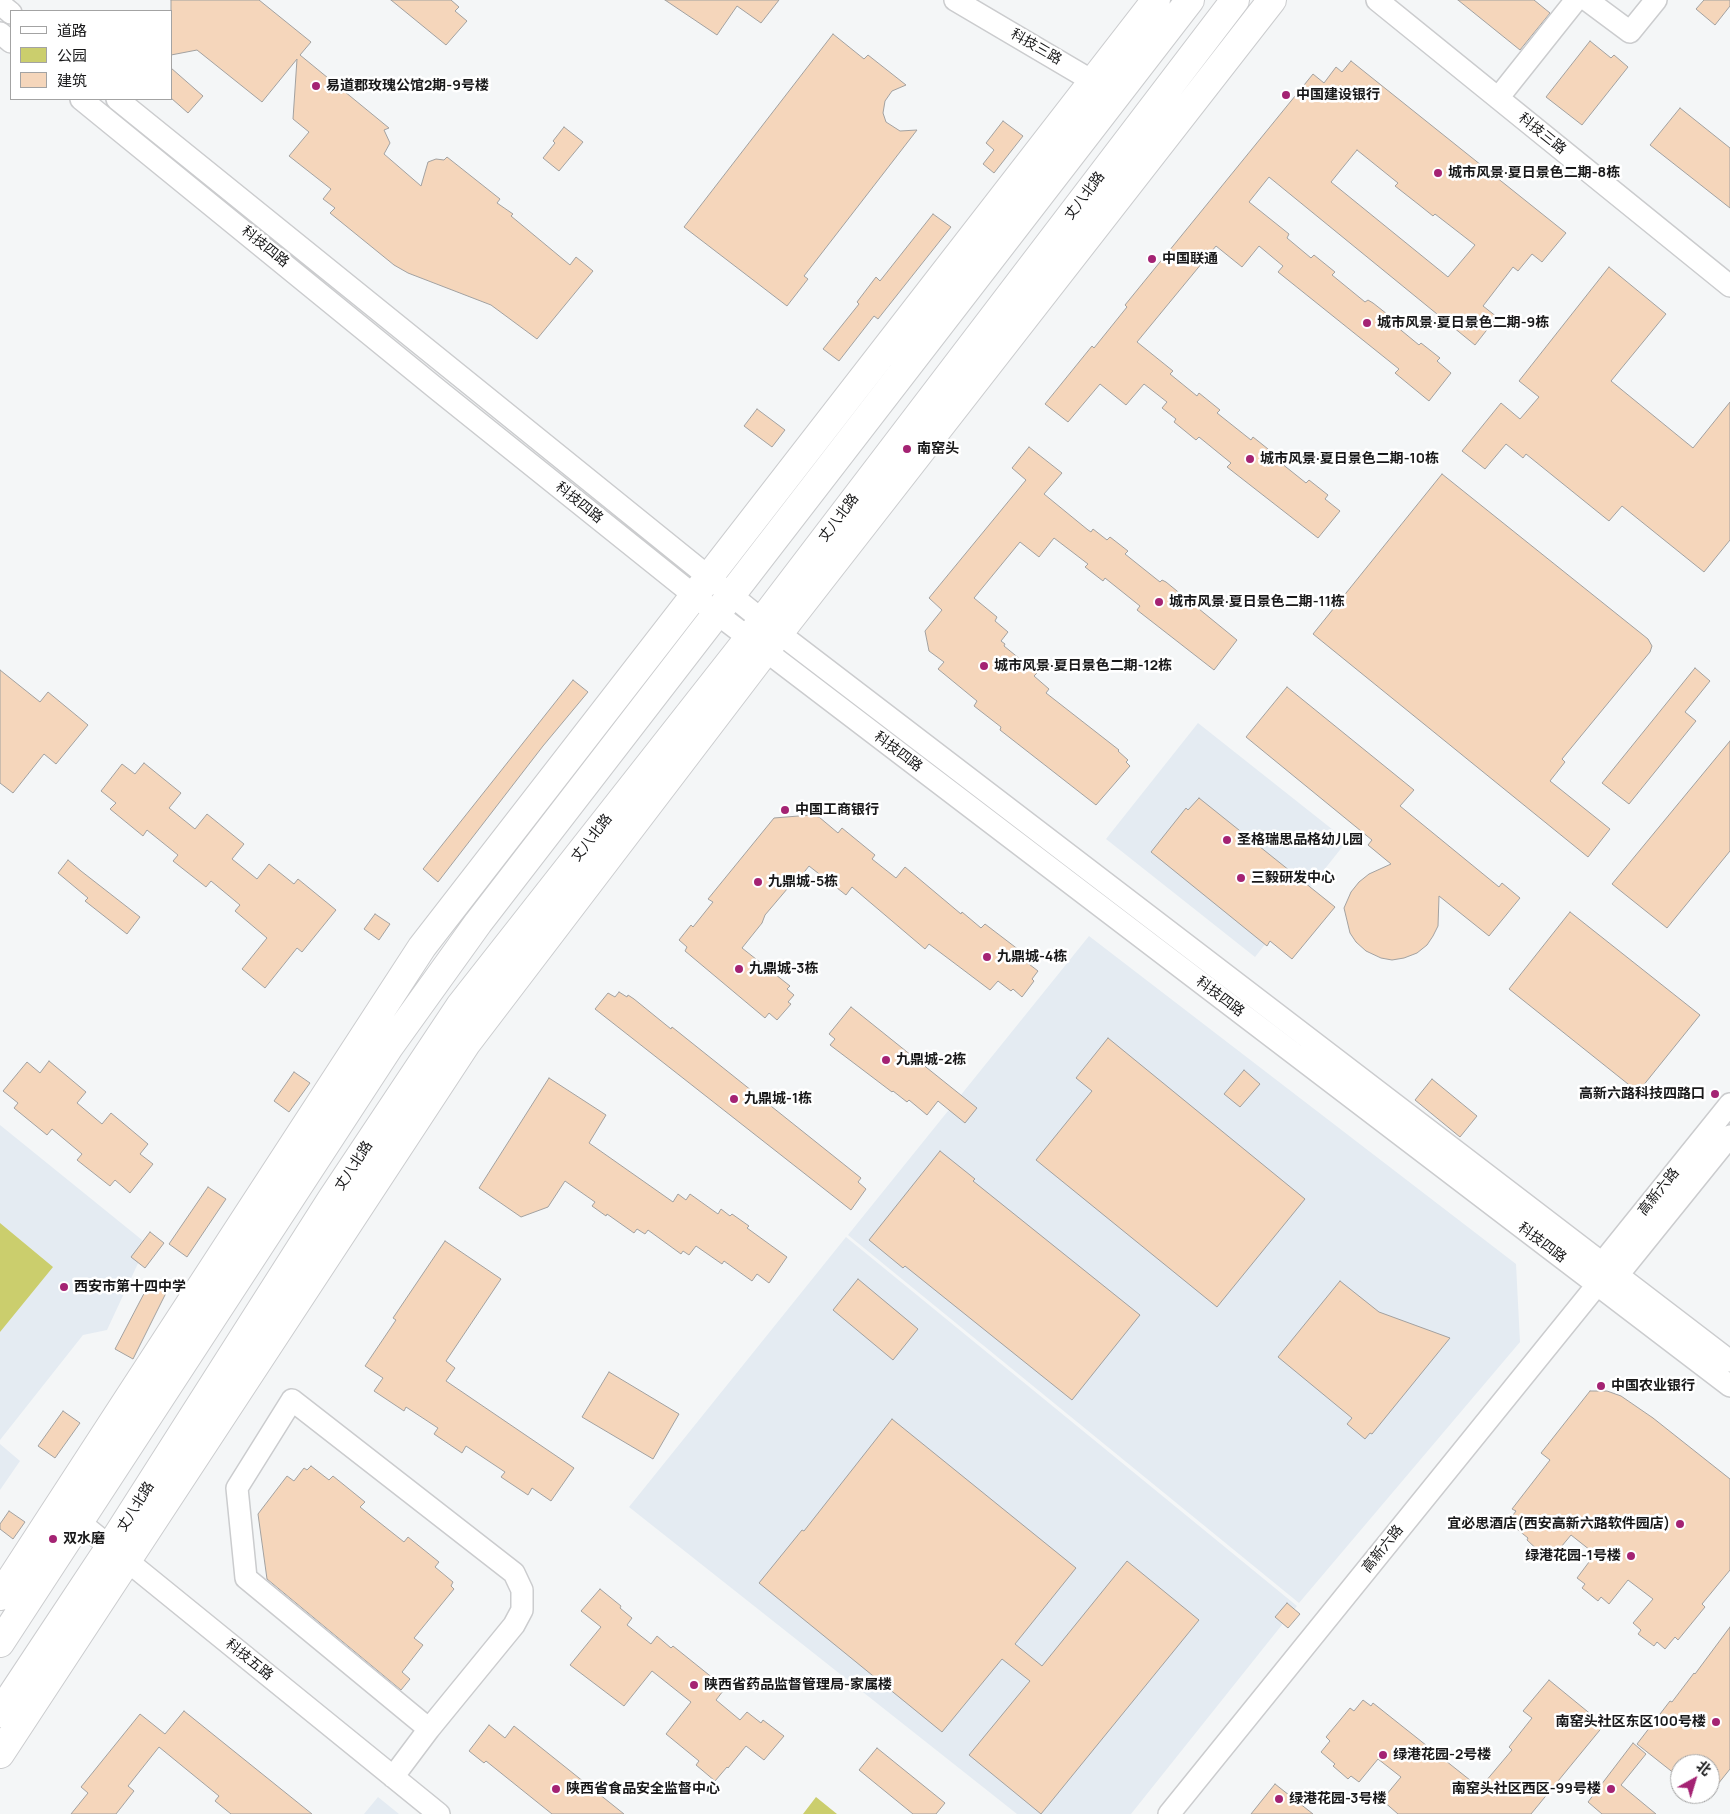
<!DOCTYPE html>
<meta charset="utf-8">
<style>
body{margin:0}
#map{position:relative;width:1730px;height:1814px;overflow:hidden;background:#f4f6f7;font-family:Manrope,"Noto Sans SC",sans-serif}
canvas{display:block}
.legend{position:absolute;left:10px;top:10px;width:162px;height:90px;box-sizing:border-box;background:#fff;border:1px solid #a3a3a3;margin:0;padding:6px 9px;list-style:none;font-size:15px;color:#181819}
.legend li{display:flex;align-items:center;gap:10px;height:25px}
.legend b{width:25px;border:1px solid #a3a3a3}
.north{position:absolute;left:1670px;top:1754px;width:50px;height:50px;box-sizing:border-box;background:#fff;border:1px solid #a3a3a3;border-radius:50%;rotate:39deg;font-size:14px;font-weight:700;line-height:20px;text-align:center;color:#181819}
.north::after{content:'';display:block;margin:auto;width:18px;height:22px;background:#a42373;clip-path:polygon(50% 0,100% 100%,50% 72%,0 100%)}
</style>
<div id="map">
<canvas width="1730" height="1814"></canvas>
<ul class="legend">
<li><b style="height:6px;background:#fff"></b>道路</li>
<li><b style="height:14px;background:#cbce6d"></b>公园</li>
<li><b style="height:14px;background:#f5d6bb"></b>建筑</li>
</ul>
<div class="north">北</div>
</div>
<script>
const g = document.querySelector('canvas').getContext('2d');
g.lineJoin = 'round';
function paint(path, color) { g.fillStyle = color; g.fill(path, 'evenodd'); }
const poly = rows => new Path2D(rows.map(r => 'M' + r).join(''));
function strokePath(path, color, width, dash) { g.strokeStyle = color; g.lineWidth = width; g.lineCap = dash ? 'butt' : 'round'; g.setLineDash(dash || []); g.stroke(path); }
function label(font, color, halo, rows, align = 'center') {
  g.font = font + ' Manrope,"Noto Sans SC",sans-serif'; g.lineWidth = 5; g.setLineDash([]); g.textBaseline = 'middle'; g.strokeStyle = halo; g.fillStyle = color; for (const [text, x, y, turn = 0] of rows) {
    g.save(); g.translate(x, y); g.rotate((+turn || 0) * Math.PI / 180); g.textAlign = isNaN(turn) ? turn : align; if (halo) g.strokeText(text, 0, 0); g.fillText(text, 0, 0); g.restore();
  }
}
const built = poly([
 [1198,723,1347,841,1255,957,1106,839],
 [1089,936,1516,1264,1520,1342,1299,1603,848,1235],
 [0,1125,147,1244,107,1330,83,1335,0,1440],
 [846,1237,1297,1606,1131,1814,1017,1814,629,1507],
 [0,1444,20,1461,0,1490],
 [378,1797,399,1814,364,1814]
]);
const green = poly([
 [0,1223,53,1267,0,1332],
 [816,1797,837,1814,803,1814]
]);
const building = poly([
 [171,0,259,0,311,42,300,55,389,128,384,130,390,143,384,154,421,186,428,162,436,159,444,160,447,157,500,199,497,203,513,214,511,216,570,265,576,257,593,271,537,339,491,305,408,273,394,265,330,213,335,208,323,199,331,189,289,156,309,132,293,119,297,59,262,102,197,50,171,55,171,0],
 [391,0,451,0,459,7,455,11,467,21,446,45,391,0],
 [665,0,779,0,761,23,737,6,717,35,665,0],
 [1458,0,1534,0,1550,13,1520,50,1458,0],
 [1704,0,1730,0,1730,6,1715,25,1696,9,1704,0],
 [833,34,864,59,868,55,906,85,892,91,885,101,883,113,886,122,900,131,917,130,804,276,808,279,787,306,684,227,833,34],
 [1590,41,1611,58,1614,55,1628,67,1582,125,1546,97,1590,41],
 [1351,61,1566,233,1542,262,1532,254,1518,271,1513,267,1483,306,1497,317,1475,345,1269,177,1249,202,1289,234,1287,238,1311,258,1314,255,1335,272,1332,275,1365,302,1368,300,1373,303,1387,314,1385,317,1419,345,1421,343,1440,358,1437,361,1451,373,1429,401,1395,373,1399,369,1278,272,1283,266,1259,246,1242,267,1216,246,1137,342,1173,371,1170,374,1197,396,1199,393,1220,410,1217,413,1251,440,1253,437,1273,453,1271,455,1306,483,1309,480,1328,495,1325,499,1340,511,1318,538,1227,467,1231,463,1199,437,1196,440,1174,422,1176,419,1162,408,1167,402,1144,384,1126,405,1100,384,1068,422,1045,404,1092,346,1094,348,1127,307,1125,305,1313,74,1324,83,1336,67,1342,72,1351,61],
 [1357,150,1398,183,1395,186,1418,204,1433,216,1435,214,1475,245,1448,277,1331,182,1357,150],
 [171,68,203,96,188,113,171,98,171,68],
 [1680,108,1730,148,1730,208,1650,145,1680,108],
 [1003,121,1023,136,994,173,983,164,994,150,986,143,1003,121],
 [564,127,583,142,559,171,543,158,555,143,553,141,564,127],
 [933,214,951,227,878,319,874,316,839,361,823,349,859,304,857,302,876,277,880,281,933,214],
 [1609,267,1666,314,1611,381,1693,448,1730,402,1730,540,1704,572,1622,506,1609,521,1526,454,1523,458,1506,444,1485,469,1462,451,1501,403,1520,419,1539,397,1519,381,1609,267],
 [757,409,785,430,772,447,744,426,757,409],
 [1029,447,1062,473,1044,494,1088,530,1091,532,1093,529,1107,540,1110,537,1128,551,1125,554,1160,582,1162,580,1166,582,1237,640,1214,670,1137,610,1140,606,1105,578,1103,581,1085,567,1088,564,1054,538,1039,557,1020,542,974,598,997,617,995,621,1008,632,1001,641,1005,644,1004,646,1037,673,1034,676,1049,689,1046,693,1119,750,1118,751,1128,760,1126,762,1130,766,1096,805,1000,730,1001,727,974,706,977,701,938,669,944,662,929,651,925,631,942,610,929,598,1026,480,1012,468,1029,447],
 [1442,474,1648,639,1652,646,1650,652,1562,759,1565,762,1550,781,1610,829,1588,857,1313,634,1442,474],
 [1695,668,1710,681,1685,712,1696,721,1629,804,1602,783,1695,668],
 [0,670,40,702,48,692,88,725,56,764,44,754,13,793,0,783,0,670],
 [573,680,588,692,543,746,438,882,423,869,573,680],
 [1287,687,1414,790,1400,806,1499,887,1502,883,1520,898,1489,936,1439,896,1438,926,1433,936,1427,945,1417,953,1404,958,1392,960,1381,958,1366,951,1356,942,1350,933,1344,908,1351,892,1359,882,1369,874,1391,864,1368,845,1372,840,1246,737,1287,687],
 [1730,741,1730,851,1667,928,1612,884,1730,741],
 [144,763,181,793,169,808,195,829,207,814,244,844,232,859,257,879,269,864,294,884,298,879,336,910,302,952,297,948,265,988,242,969,267,938,235,911,240,905,211,881,206,887,173,861,178,855,147,830,143,836,110,809,116,803,101,791,122,764,135,774,144,763],
 [1199,798,1335,907,1292,959,1270,941,1267,946,1151,852,1186,808,1188,810,1199,798],
 [811,815,819,817,838,833,842,828,875,855,872,859,896,878,905,867,961,914,962,912,981,928,985,924,1019,950,1016,954,1038,971,1032,979,1034,981,1022,997,1013,989,1011,991,998,981,990,990,929,944,925,949,852,887,846,895,809,866,797,881,793,882,765,915,762,923,742,948,790,986,787,989,794,995,788,1002,791,1004,777,1020,769,1013,765,1018,685,951,687,947,679,940,691,925,693,927,713,902,708,899,774,818,811,815],
 [68,860,81,871,140,917,127,934,85,901,88,898,58,873,68,860],
 [1570,912,1700,1015,1638,1092,1509,989,1570,912],
 [375,914,390,924,379,940,364,929,375,914],
 [619,992,627,997,628,995,634,999,671,1029,672,1027,861,1178,858,1182,866,1189,851,1210,595,1009,608,993,615,997,619,992],
 [851,1007,977,1108,965,1123,938,1101,927,1115,909,1100,907,1102,893,1091,892,1092,830,1045,835,1039,829,1034,851,1007],
 [1108,1038,1305,1199,1217,1307,1036,1160,1092,1091,1076,1078,1108,1038],
 [49,1061,86,1092,77,1103,102,1124,111,1113,148,1144,140,1154,153,1164,130,1193,115,1180,110,1186,77,1160,82,1154,52,1129,47,1135,14,1108,18,1103,3,1091,27,1062,40,1073,49,1061],
 [1244,1070,1260,1084,1240,1107,1224,1094,1244,1070],
 [294,1072,310,1083,289,1112,274,1101,294,1072],
 [549,1078,606,1115,589,1143,673,1202,678,1194,686,1200,690,1194,718,1214,721,1209,730,1216,732,1214,749,1226,747,1228,787,1257,769,1283,757,1274,752,1281,724,1261,722,1264,696,1246,689,1255,683,1251,681,1254,648,1230,645,1234,637,1229,634,1233,607,1214,606,1216,592,1206,595,1202,565,1181,548,1207,521,1217,479,1188,549,1078],
 [1432,1079,1477,1116,1460,1137,1415,1100,1432,1079],
 [940,1151,975,1179,973,1181,1140,1315,1072,1400,905,1266,903,1268,869,1240,940,1151],
 [208,1187,226,1199,187,1257,169,1244,208,1187],
 [150,1232,164,1243,145,1268,131,1257,150,1232],
 [445,1241,501,1279,446,1361,455,1368,446,1381,574,1468,551,1501,532,1488,528,1495,501,1477,505,1472,466,1446,462,1453,434,1434,438,1428,406,1407,404,1411,374,1391,383,1378,365,1366,396,1320,393,1318,445,1241],
 [858,1279,918,1329,893,1360,833,1310,858,1279],
 [1340,1281,1379,1312,1450,1338,1372,1434,1370,1433,1365,1439,1347,1424,1352,1418,1278,1357,1340,1281],
 [149,1284,166,1293,133,1359,115,1349,149,1284],
 [609,1372,679,1414,653,1459,582,1417,609,1372],
 [1590,1391,1607,1391,1621,1396,1653,1418,1730,1479,1730,1570,1702,1604,1705,1607,1678,1640,1675,1637,1665,1649,1657,1642,1654,1646,1638,1634,1641,1630,1633,1623,1653,1599,1628,1580,1609,1604,1601,1597,1598,1601,1582,1588,1585,1584,1577,1578,1595,1554,1571,1535,1552,1558,1544,1551,1542,1554,1527,1540,1528,1538,1508,1522,1516,1511,1512,1509,1550,1460,1541,1453,1590,1391],
 [63,1411,80,1423,55,1458,38,1446,63,1411],
 [892,1419,1076,1568,1015,1644,1042,1666,1127,1561,1199,1620,1041,1814,969,1755,1030,1681,1002,1659,942,1732,759,1583,802,1530,804,1531,892,1419],
 [311,1466,329,1480,333,1476,365,1502,360,1507,404,1542,408,1537,439,1562,435,1567,453,1582,451,1586,454,1589,414,1638,423,1645,402,1672,410,1679,401,1690,267,1579,258,1514,287,1476,294,1481,304,1468,307,1470,311,1466],
 [9,1511,25,1522,13,1539,0,1529,0,1524,9,1511],
 [600,1589,621,1606,620,1608,632,1618,627,1625,651,1644,657,1636,671,1648,673,1646,719,1683,717,1686,723,1691,716,1700,740,1720,747,1712,761,1723,763,1720,784,1736,764,1760,746,1746,728,1768,727,1767,715,1781,696,1765,699,1761,666,1734,691,1702,652,1671,624,1706,570,1665,601,1627,581,1611,600,1589],
 [1287,1603,1300,1614,1288,1628,1275,1617,1287,1603],
 [1730,1627,1730,1769,1710,1794,1710,1764,1680,1764,1680,1778,1637,1744,1670,1701,1672,1702,1694,1673,1695,1674,1730,1627],
 [1549,1680,1604,1725,1531,1814,1398,1814,1382,1800,1401,1777,1378,1759,1359,1782,1351,1776,1348,1779,1333,1766,1335,1764,1321,1752,1330,1741,1326,1737,1341,1719,1350,1708,1354,1711,1363,1700,1371,1706,1373,1703,1480,1788,1512,1750,1509,1747,1532,1718,1523,1711,1549,1680],
 [184,1711,312,1814,231,1814,215,1801,219,1796,159,1747,128,1786,134,1791,116,1814,71,1814,88,1793,81,1787,140,1714,165,1734,184,1711],
 [489,1725,505,1738,514,1726,624,1814,552,1814,486,1761,484,1763,469,1751,489,1725],
 [1633,1743,1646,1754,1621,1785,1656,1814,1602,1814,1588,1802,1633,1743],
 [877,1748,945,1803,936,1814,913,1814,859,1770,877,1748],
 [1275,1784,1313,1814,1251,1814,1275,1784]
]);
const minor = poly([
 [955,0,1106,89],
 [1377,0,1730,286],
 [1587,0,1630,32,1656,0],
 [0,4,11,13],
 [0,33,11,42],
 [1498,98,1576,0],
 [81,99,438,390,716,613,1730,1386],
 [117,99,762,620,1730,1361],
 [1599,1277,1602,1263,1730,1104],
 [67,1512,439,1814],
 [393,1777,429,1729,514,1625,522,1610,522,1590,514,1573,292,1400,237,1488,246,1578,429,1729],
 [1169,1814,1597,1285,1618,1275,1730,1136]
]);
const major = poly([
 [0,1596,422,947,1156,0],
 [0,1643,389,1047,478,923,1190,0],
 [0,1713,110,1547,331,1200,460,1006,749,638,1235,0],
 [0,1754,466,1044,779,633,1272,0]
]);
const markers = [
 [316,86,5,"#a42373"],
 [1286,95,5,"#a42373"],
 [1438,173,5,"#a42373"],
 [1152,259,5,"#a42373"],
 [1367,323,5,"#a42373"],
 [907,449,5,"#a42373"],
 [1250,459,5,"#a42373"],
 [1159,602,5,"#a42373"],
 [984,666,5,"#a42373"],
 [785,810,5,"#a42373"],
 [1227,840,5,"#a42373"],
 [1241,878,5,"#a42373"],
 [758,882,5,"#a42373"],
 [987,957,5,"#a42373"],
 [739,969,5,"#a42373"],
 [886,1060,5,"#a42373"],
 [1715,1094,5,"#a42373"],
 [734,1099,5,"#a42373"],
 [64,1287,5,"#a42373"],
 [1601,1386,5,"#a42373"],
 [1680,1524,5,"#a42373"],
 [53,1539,5,"#a42373"],
 [1631,1556,5,"#a42373"],
 [694,1685,5,"#a42373"],
 [1716,1722,5,"#a42373"],
 [1383,1755,5,"#a42373"],
 [556,1789,5,"#a42373"],
 [1611,1789,5,"#a42373"],
 [1279,1799,5,"#a42373"]
];
const streetNames = [
 ["科技三路",1036,47,30],
 ["科技三路",1542,134,39],
 ["丈八北路",1085,196,-53],
 ["科技四路",265,247,39],
 ["科技四路",579,503,39],
 ["丈八北路",839,518,-53],
 ["科技四路",898,752,37],
 ["丈八北路",592,838,-52],
 ["科技四路",1220,997,37],
 ["丈八北路",354,1166,-57],
 ["高新六路",1659,1192,-51],
 ["科技四路",1542,1243,37],
 ["丈八北路",136,1507,-58],
 ["高新六路",1383,1549,-51],
 ["科技五路",249,1660,39]
];
const poiNames = [
 ["易道郡玫瑰公馆2期-9号楼",326,86],
 ["中国建设银行",1296,95],
 ["城市风景·夏日景色二期-8栋",1448,173],
 ["中国联通",1162,259],
 ["城市风景·夏日景色二期-9栋",1377,323],
 ["南窑头",917,449],
 ["城市风景·夏日景色二期-10栋",1260,459],
 ["城市风景·夏日景色二期-11栋",1169,602],
 ["城市风景·夏日景色二期-12栋",994,666],
 ["中国工商银行",795,810],
 ["圣格瑞思品格幼儿园",1237,840],
 ["三毅研发中心",1251,878],
 ["九鼎城-5栋",768,882],
 ["九鼎城-4栋",997,957],
 ["九鼎城-3栋",749,969],
 ["九鼎城-2栋",896,1060],
 ["高新六路科技四路口",1705,1094,"right"],
 ["九鼎城-1栋",744,1099],
 ["西安市第十四中学",74,1287],
 ["中国农业银行",1611,1386],
 ["宜必思酒店(西安高新六路软件园店)",1670,1524,"right"],
 ["双水磨",63,1539],
 ["绿港花园-1号楼",1621,1556,"right"],
 ["陕西省药品监督管理局-家属楼",704,1685],
 ["南窑头社区东区100号楼",1706,1722,"right"],
 ["绿港花园-2号楼",1393,1755],
 ["陕西省食品安全监督中心",566,1789],
 ["南窑头社区西区-99号楼",1601,1789,"right"],
 ["绿港花园-3号楼",1289,1799]
];
paint(built, '#e4ebf2');
paint(green, '#cbce6d');
paint(building, '#f5d6bb');
strokePath(building, '#a2a1a0', 1);
strokePath(minor, '#cbccce', 24);
strokePath(major, '#cbccce', 30);
strokePath(minor, '#fff', 21);
strokePath(major, '#fff', 28);
for (const [x, y, r, color] of markers) { const dot = new Path2D(); dot.arc(x, y, r, 0, 2 * Math.PI); g.fillStyle = color; g.fill(dot); strokePath(dot, '#fff', 2); }
label('14px', '#181819', '#fff', streetNames);
label('bold 14px', '#181819', '#fff', poiNames, 'left');
</script>
